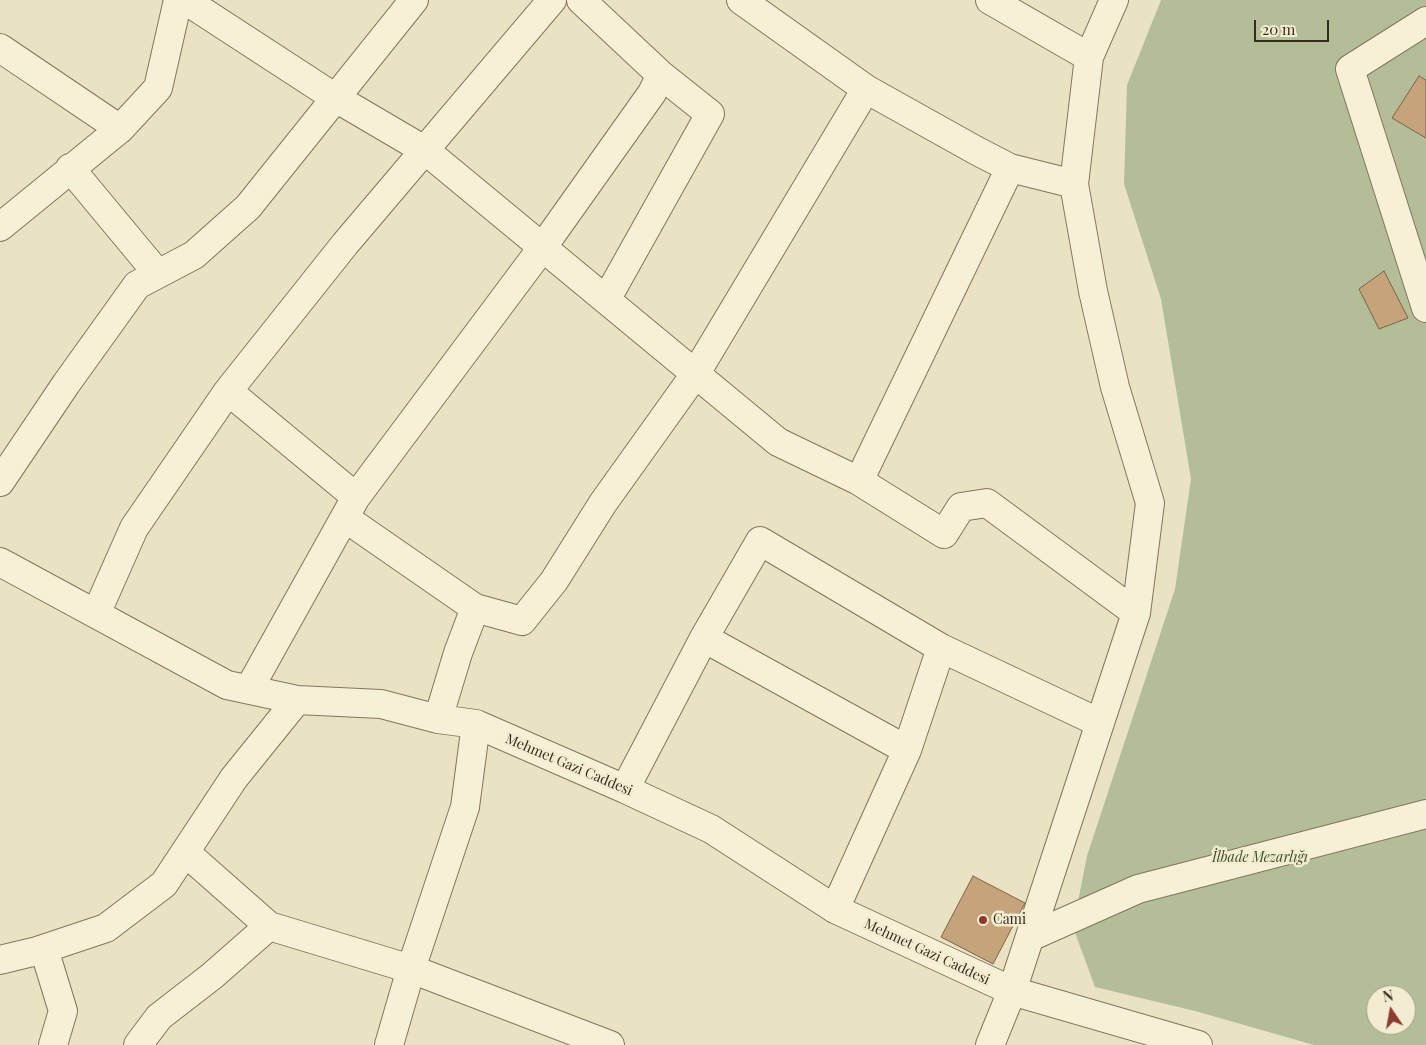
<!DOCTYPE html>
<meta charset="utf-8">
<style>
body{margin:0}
#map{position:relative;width:1426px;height:1045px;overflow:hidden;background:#eae3c3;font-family:"Playfair Display",serif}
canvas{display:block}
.north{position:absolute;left:1366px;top:985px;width:50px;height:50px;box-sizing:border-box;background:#f2edd2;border:1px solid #a6a08a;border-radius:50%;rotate:348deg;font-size:14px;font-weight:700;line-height:20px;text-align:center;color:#342c1e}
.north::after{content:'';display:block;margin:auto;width:18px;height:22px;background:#8d3b30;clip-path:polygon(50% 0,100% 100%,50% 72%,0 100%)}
.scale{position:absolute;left:1254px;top:20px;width:75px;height:22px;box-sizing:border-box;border:2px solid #342c1e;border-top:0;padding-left:6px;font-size:15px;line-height:18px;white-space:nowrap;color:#342c1e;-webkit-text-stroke:4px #f2edd2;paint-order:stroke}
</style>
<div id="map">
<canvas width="1426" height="1045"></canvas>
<div class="north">N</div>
<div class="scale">20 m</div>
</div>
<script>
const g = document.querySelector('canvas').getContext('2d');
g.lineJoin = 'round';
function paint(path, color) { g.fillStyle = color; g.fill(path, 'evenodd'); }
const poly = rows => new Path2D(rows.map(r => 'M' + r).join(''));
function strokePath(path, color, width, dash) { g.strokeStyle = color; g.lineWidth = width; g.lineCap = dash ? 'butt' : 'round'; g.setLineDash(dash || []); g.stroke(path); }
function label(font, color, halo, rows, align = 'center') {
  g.font = font + ' "Playfair Display",serif'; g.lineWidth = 5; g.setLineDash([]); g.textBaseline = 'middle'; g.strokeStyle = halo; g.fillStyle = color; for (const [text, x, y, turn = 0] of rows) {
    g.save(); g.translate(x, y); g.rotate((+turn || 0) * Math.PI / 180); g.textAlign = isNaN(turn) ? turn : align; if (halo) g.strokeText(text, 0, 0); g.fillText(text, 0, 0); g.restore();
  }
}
const cemetery = poly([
 [1161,0,1426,0,1426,1045,1314,1045,1195,1011,1095,987,1073,927,1087,856,1175,589,1191,479,1161,299,1124,184,1127,85],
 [1376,995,1406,995,1406,1025,1376,1025]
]);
const building = poly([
 [1419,76,1426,80,1426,138,1392,118,1419,76],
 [1384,271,1408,318,1379,329,1359,289,1384,271],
 [973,876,1025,903,993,964,941,937,973,876]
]);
const minor = poly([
 [185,0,334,97,426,151,778,442,859,481,944,534,961,507,987,503,1136,613],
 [741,0,866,89,977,151,1010,168,1074,184],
 [990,0,1089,57],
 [1426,21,1350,69,1426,308],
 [0,48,120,129],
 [70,168,158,274],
 [0,227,120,129,158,88,178,0],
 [606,300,710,114,661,75],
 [228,391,356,497],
 [859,481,1010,168],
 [0,482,66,384,137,285,194,255,248,207,414,0],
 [345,518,475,608],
 [0,562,227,685,297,700,381,704,438,719,476,724,625,789,711,829,835,909,1012,991,1198,1045],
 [96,614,134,528,228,391,345,244,552,0],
 [704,638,907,750],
 [249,689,356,497,542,248,652,93,661,75,581,0],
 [438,719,458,653,475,608,522,621,554,581,603,503,696,373,866,89],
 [625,789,704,638,760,541,941,648,1100,723],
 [185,852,269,926,411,969,610,1045],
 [835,909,907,750,941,648],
 [1030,937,1138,889,1426,814],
 [44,949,63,1011,53,1045],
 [0,960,37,951,106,928,164,884,234,778,297,700],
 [138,1045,159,1017,212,976,269,926],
 [389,1045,411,969,465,807,476,724],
 [990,1045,1012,991,1136,613,1150,503,1115,387,1093,291,1074,184,1089,57,1114,0]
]);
const markers = [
 [983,920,5,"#8d3b30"]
];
const streetNames = [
 ["Mehmet Gazi Caddesi",569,765,23],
 ["Mehmet Gazi Caddesi",927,952,25]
];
const parkNames = [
 ["İlbade Mezarlığı",1260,858]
];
const poiNames = [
 ["Cami",993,920]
];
paint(cemetery, '#b3bd97');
paint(building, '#c5a47c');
strokePath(building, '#806343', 1);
strokePath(minor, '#83755b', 30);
strokePath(minor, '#f6f0d6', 28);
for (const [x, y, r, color] of markers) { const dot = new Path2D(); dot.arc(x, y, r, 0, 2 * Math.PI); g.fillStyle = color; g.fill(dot); strokePath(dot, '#f2edd2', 2); }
label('14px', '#342c1e', '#f2edd2', streetNames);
label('italic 14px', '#404f27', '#f2edd2', parkNames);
label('14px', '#342c1e', '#f2edd2', poiNames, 'left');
</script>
